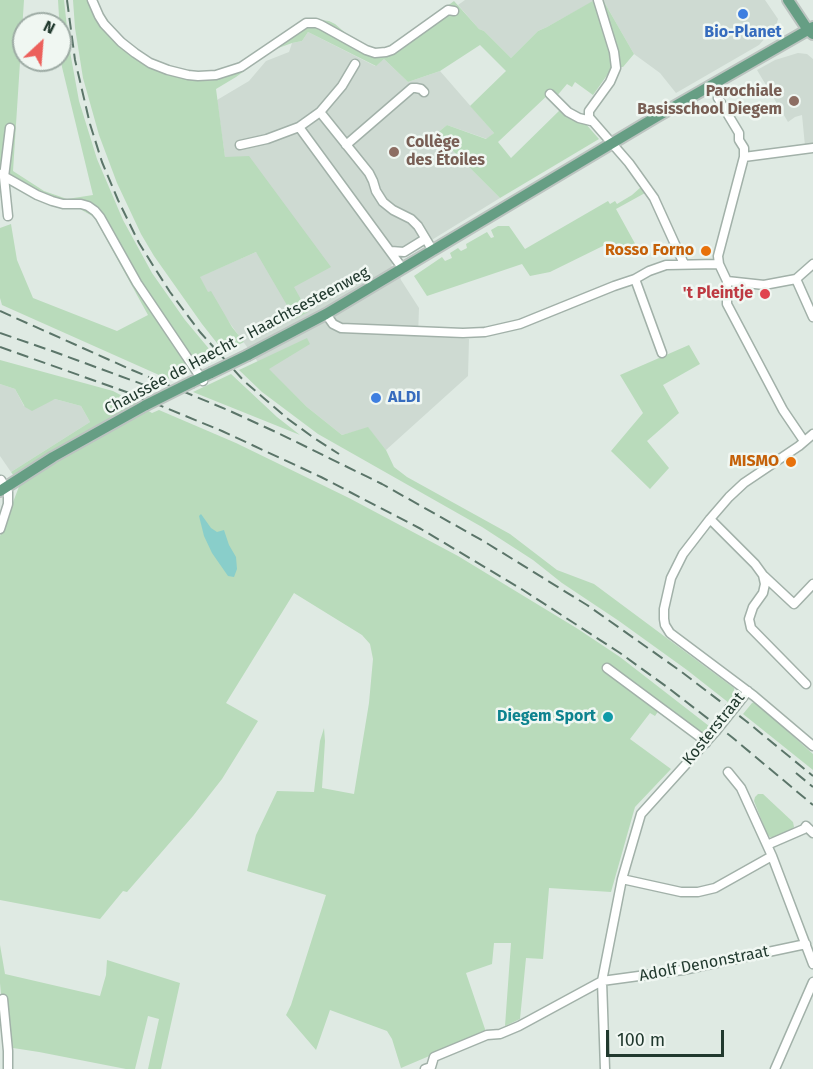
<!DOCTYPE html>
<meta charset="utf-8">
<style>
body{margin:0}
#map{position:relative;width:813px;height:1069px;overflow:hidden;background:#dfeae3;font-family:"Fira Sans",sans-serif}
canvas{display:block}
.north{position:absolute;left:12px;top:12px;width:60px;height:60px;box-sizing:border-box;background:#f0f7f2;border:2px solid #9daba4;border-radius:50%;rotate:26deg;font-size:16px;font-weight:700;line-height:24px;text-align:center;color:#21392e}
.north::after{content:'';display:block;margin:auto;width:21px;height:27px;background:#ec605b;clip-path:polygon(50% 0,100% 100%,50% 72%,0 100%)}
.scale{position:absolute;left:606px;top:1030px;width:118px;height:27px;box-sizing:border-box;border:3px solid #21392e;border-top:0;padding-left:8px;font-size:18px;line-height:21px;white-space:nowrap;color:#21392e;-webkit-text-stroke:4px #f0f7f2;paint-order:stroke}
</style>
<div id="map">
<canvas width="813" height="1069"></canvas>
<div class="north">N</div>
<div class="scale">100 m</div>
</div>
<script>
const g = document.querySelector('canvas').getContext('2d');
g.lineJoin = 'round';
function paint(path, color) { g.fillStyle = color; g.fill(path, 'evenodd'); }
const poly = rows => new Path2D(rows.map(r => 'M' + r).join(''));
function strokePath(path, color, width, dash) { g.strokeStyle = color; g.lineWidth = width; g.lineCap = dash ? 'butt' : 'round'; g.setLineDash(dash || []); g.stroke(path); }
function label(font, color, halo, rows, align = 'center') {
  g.font = font + ' "Fira Sans",sans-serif'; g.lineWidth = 5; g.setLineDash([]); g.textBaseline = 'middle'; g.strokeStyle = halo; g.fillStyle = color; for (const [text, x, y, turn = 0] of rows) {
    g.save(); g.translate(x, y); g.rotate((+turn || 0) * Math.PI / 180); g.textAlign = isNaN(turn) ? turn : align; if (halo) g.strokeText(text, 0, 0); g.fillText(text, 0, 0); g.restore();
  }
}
const built = poly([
 [465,0,596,0,547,27,538,31,511,58,484,31,479,29,458,5],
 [603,0,765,0,778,19,776,26,759,45,676,93,660,73,634,54],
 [308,32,375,66,384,59,408,82,440,71,494,133,487,139,447,125,436,134,500,198,391,265,400,276,401,280,419,308,418,336,469,339,468,376,386,450,368,428,342,435,307,407,264,365,258,362,208,293,199,277,256,252,294,287,225,157,217,100,249,81,266,61,289,52,292,43,302,41],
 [798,53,807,54,813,59,813,145,805,146,802,115,795,117,788,122,757,70,775,60],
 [0,384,15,389,24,406,55,399,81,406,90,422,11,472,0,456]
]);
const green = poly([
 [0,0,24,0,13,171,44,191,67,199,93,195,62,67,58,0,64,0,69,46,79,101,97,159,123,220,152,273,185,320,215,356,168,379,2,305,0,298,0,228,11,224,17,260,33,298,117,331,148,315,94,217,80,209,65,208,47,204,30,195,32,189,0,170],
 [73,0,91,0,123,47,141,62,158,71,218,76,220,68,231,66,247,58,304,20,312,19,329,21,335,24,349,36,361,44,378,50,385,49,398,43,454,1,479,29,484,31,511,58,538,31,547,27,591,2,596,0,603,0,634,54,623,67,613,67,593,95,575,82,572,87,567,84,556,97,551,92,498,142,511,158,562,108,585,123,599,139,500,198,436,134,447,125,486,139,494,133,470,106,506,71,480,45,440,71,408,82,384,59,376,66,308,32,302,41,292,43,273,50,236,77,216,89,225,157,249,156,331,267,294,287,308,312,295,319,256,252,200,277,208,292,211,291,232,327,244,342,224,352,202,324,154,256,141,234,117,183,99,135,83,78,75,28],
 [641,187,645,193,616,209,638,249,617,257,611,242,550,272,530,276,522,264,427,296,414,276,442,257,445,261,452,258,450,253,458,248,461,251,467,248,466,244,487,232,491,238,494,237,491,230,498,226,509,226,525,249,608,201,610,204,615,201,617,204,632,195],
 [307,338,310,344,269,369,307,407,342,435,368,427,386,450,394,467,407,477,510,534,557,570,594,584,734,688,735,696,729,703,687,670,619,621,562,583,533,560,482,527,318,434,262,392,239,370],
 [689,345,700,364,663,385,679,413,647,441,669,468,650,489,611,451,643,413,620,375],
 [0,360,113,391,130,400,152,413,159,410,236,443,349,498,458,556,578,629,620,657,709,726,698,740,659,710,655,716,650,713,630,739,671,769,635,807,611,892,549,888,543,959,526,958,520,1019,505,1026,511,943,494,943,492,964,466,973,486,1032,401,1068,392,1039,387,1031,330,1010,316,1050,286,1015,291,1005,326,895,247,871,256,835,277,791,314,792,320,741,324,728,325,741,322,788,354,794,369,703,373,659,370,644,362,635,294,593,226,703,258,721,222,779,193,816,127,892,123,891,100,919,0,900,0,536,20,484,11,472,90,422,81,406,55,399,32,411,25,407,15,389,0,384],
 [231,374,277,417,300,435,193,392],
 [755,702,813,754,813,770,743,714,752,703],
 [758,794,763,794,793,822,794,827,791,831,774,837,770,837,767,834,754,801,755,797],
 [0,945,5,974,100,996,106,975,107,960,180,983,161,1069,148,1069,159,1019,148,1016,135,1069,126,1069,39,1052,13,1048,9,1049,5,1039,0,983]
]);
const water = poly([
 [201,514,211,528,217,532,224,530,229,545,236,557,237,569,234,577,228,576,212,553,204,536,199,516]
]);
const minor = poly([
 [92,0,99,16,104,24,121,42,135,53,150,63,168,70,188,75,198,76,216,75,241,67,306,23,316,23,321,25,366,50,375,53,386,52,392,50,448,10,454,11],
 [598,0,614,52,616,68,610,82,589,111,589,117,629,163,654,198,684,264],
 [550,94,568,112,579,118,591,121],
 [718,98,739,133,739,140,744,148,744,157],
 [320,112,342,86,355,64],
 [240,145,267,139,299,127],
 [346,145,412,88,416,88,421,89,424,92],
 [813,148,744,157,718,256,719,264,727,281,764,285,796,279,813,264],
 [0,174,37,195,52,201,63,204,81,204,88,206,95,211,100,217,137,283,203,381],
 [8,216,4,177,10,128],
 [391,251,404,252,425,239],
 [403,269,299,127,320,112,369,173,373,181,376,191,383,202,393,210,411,219,418,226,433,251],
 [635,279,662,353],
 [796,279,813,317],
 [727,281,727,304,783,410,804,441],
 [326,314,333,324,341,328,463,333,485,332,520,324,614,286,635,279,649,271,666,265,719,264],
 [813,434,799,446,744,483,729,497,710,519,683,554,671,578,664,609,664,619,665,625,670,633,754,696,813,746],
 [710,519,755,564,763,575,765,584,763,593,753,607,749,619,751,628,806,684],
 [0,529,8,504,8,492,1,480],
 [764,576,794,604,813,584],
 [607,668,700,737,706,743],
 [736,706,748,691],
 [728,772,741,788,772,856,813,964],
 [767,845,804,829,806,826,813,833],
 [622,879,681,892,698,892,715,888,772,856],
 [3,999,8,1051,8,1069],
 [425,1069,431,1067,434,1057,487,1035,500,1034,519,1026,602,981,683,970,806,944],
 [605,1069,602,981,622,879,641,814,716,731],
 [775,1069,813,982]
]);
const major = poly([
 [788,0,808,30,813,34],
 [248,355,326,314,656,117,813,27],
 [192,382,211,373],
 [0,491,53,457,146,405]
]);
const rail = poly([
 [67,0,75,60,90,124,102,162,118,200,139,243,154,267,170,292,200,332,244,381,288,419,314,438,339,454],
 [0,311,132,370,230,411,278,433,382,484,485,542,587,605,679,670,746,721,813,776],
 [0,333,52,351,150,387],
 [0,347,132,394,222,431,321,477,421,529,523,590,620,653,667,687,733,738,813,805],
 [796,773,813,787]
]);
const minorBridge = poly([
 [716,731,736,706]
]);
const majorBridge = poly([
 [211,373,248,355],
 [146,405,192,382]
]);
const markers = [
 [743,14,6,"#3f7fe0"],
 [794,101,6,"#8d6e63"],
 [394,152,6,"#8d6e63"],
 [706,251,6,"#e8710a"],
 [765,294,6,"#e0444e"],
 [376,398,6,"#3f7fe0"],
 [791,462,6,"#e8710a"],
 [608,717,6,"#0f9aa8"]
];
const shopNames = [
 ["Bio-Planet",743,33],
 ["ALDI",388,398,"left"]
];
const educationNames = [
 ["Parochiale",782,92],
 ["Basisschool Diegem",782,110],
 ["Collège",406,143,"left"],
 ["des Étoiles",406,161,"left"]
];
const foodNames = [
 ["Rosso Forno",694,251],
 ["MISMO",779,462]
];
const healthNames = [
 ["'t Pleintje",753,294]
];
const streetNames = [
 ["Chaussée de Haecht - Haachtsesteenweg",237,341,-28],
 ["Kosterstraat",714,729,-51],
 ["Adolf Denonstraat",704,964,-11]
];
const cultureNames = [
 ["Diegem Sport",596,717]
];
paint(built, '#cedad2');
paint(green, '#b9dbbb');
paint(water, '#89ceca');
strokePath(minor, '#a2b1a9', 11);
strokePath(major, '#bcc4c0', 14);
strokePath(minor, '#fff', 8);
strokePath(major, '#669e84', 10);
strokePath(rail, '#5b7569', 2, [12, 6]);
strokePath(minorBridge, '#a2b1a9', 11, []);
strokePath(majorBridge, '#bcc4c0', 14, []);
strokePath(minorBridge, '#fff', 8);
strokePath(majorBridge, '#669e84', 10);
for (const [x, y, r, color] of markers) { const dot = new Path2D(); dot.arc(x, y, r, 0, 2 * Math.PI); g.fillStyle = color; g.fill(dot); strokePath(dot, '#f0f7f2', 2); }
label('bold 16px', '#366cbe', '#f0f7f2', shopNames);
label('bold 16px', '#785e54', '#f0f7f2', educationNames, 'right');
label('bold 16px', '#c56008', '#f0f7f2', foodNames, 'right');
label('bold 16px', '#be3a42', '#f0f7f2', healthNames, 'right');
label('16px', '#21392e', '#f0f7f2', streetNames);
label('bold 16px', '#0d838f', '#f0f7f2', cultureNames, 'right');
</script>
